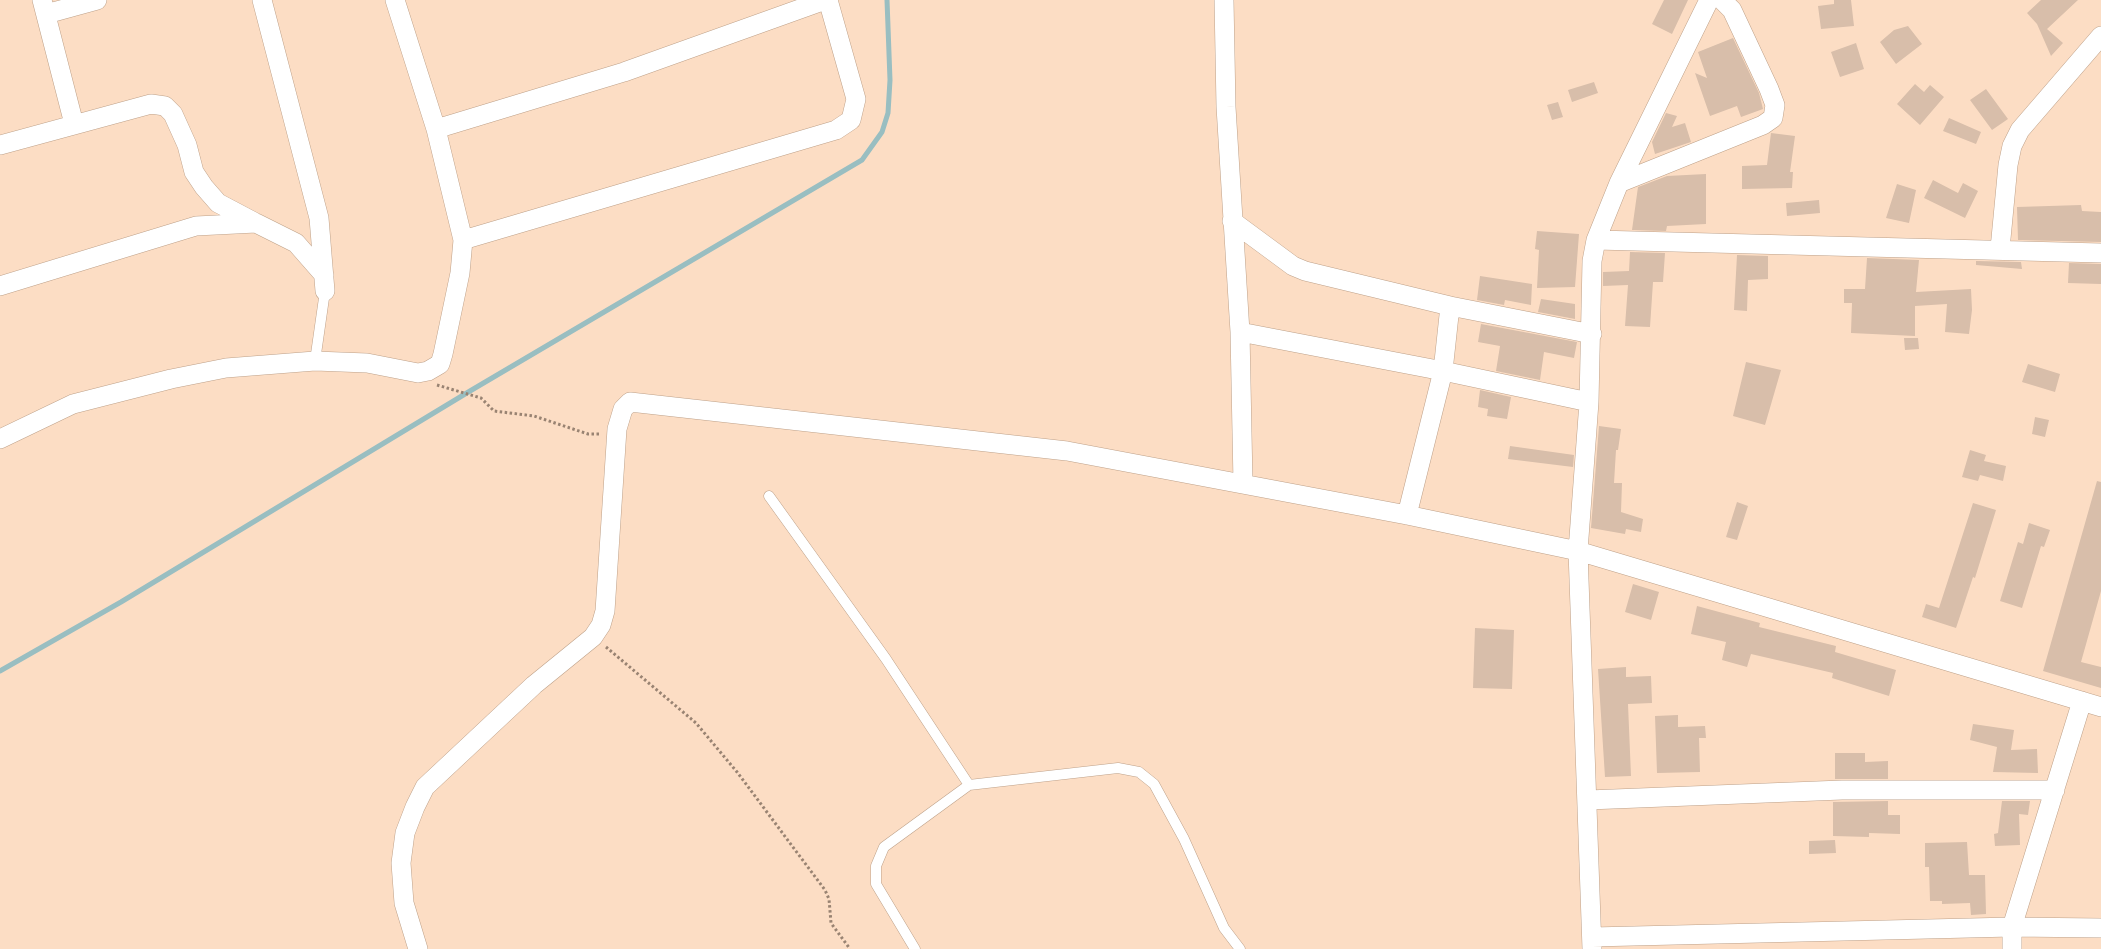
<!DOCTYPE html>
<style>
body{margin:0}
canvas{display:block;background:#fcddc4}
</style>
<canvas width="2101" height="949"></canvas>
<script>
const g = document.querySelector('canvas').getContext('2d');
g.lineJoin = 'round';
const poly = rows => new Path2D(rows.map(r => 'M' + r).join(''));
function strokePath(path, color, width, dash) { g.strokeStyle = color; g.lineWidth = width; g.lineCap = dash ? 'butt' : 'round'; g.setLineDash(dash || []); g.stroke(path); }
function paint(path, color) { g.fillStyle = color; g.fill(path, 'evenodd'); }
const stream = poly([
 [0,671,121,602,470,391,862,160,882,132,888,113,890,80,887,0]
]);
const building = poly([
 [1664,0,1688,0,1672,34,1652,24],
 [1834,0,1851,0,1854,26,1821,29,1818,6,1834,4],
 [2041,0,2078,0,2047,29,2063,43,2051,56,2037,24,2027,13],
 [1908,26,1922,44,1896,64,1880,42,1894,30],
 [1733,38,1759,93,1763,109,1741,117,1737,106,1710,116,1695,73,1707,78,1698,52],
 [1856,43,1864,69,1840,77,1831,52],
 [1594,82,1598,93,1572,102,1568,90],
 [1915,84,1924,92,1930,85,1944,97,1920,125,1897,104],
 [1986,89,2008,119,1992,130,1970,100],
 [1558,102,1563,117,1552,120,1547,105],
 [1666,113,1677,116,1672,127,1685,123,1691,142,1655,154,1652,142],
 [1949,118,1981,132,1976,144,1943,131],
 [1771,133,1795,136,1790,172,1793,172,1792,188,1742,189,1742,166,1767,165],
 [1706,174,1706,224,1667,226,1666,231,1632,230,1638,187,1667,176],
 [1933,180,1958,193,1963,183,1978,191,1965,218,1924,198],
 [1897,184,1916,190,1909,223,1886,218],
 [1819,200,1820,213,1787,216,1786,203],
 [2081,205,2082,211,2101,212,2101,242,2018,240,2017,207],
 [1537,231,1579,234,1575,287,1537,288,1539,250,1535,249],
 [1630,252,1665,253,1663,282,1653,282,1650,327,1625,326,1628,285,1603,286,1603,272,1629,271],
 [1737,255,1768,256,1768,279,1748,280,1747,311,1734,310],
 [1867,258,1919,260,1916,292,1971,289,1972,310,1969,334,1945,332,1947,304,1915,306,1915,336,1851,333,1852,303,1844,303,1844,289,1865,289],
 [1976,261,2021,262,2022,269,1976,265],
 [2069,263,2101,264,2101,284,2068,283],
 [1480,276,1532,284,1531,305,1505,300,1504,305,1477,300],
 [1541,299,1575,304,1575,319,1538,312],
 [1481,324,1577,342,1574,358,1544,352,1540,380,1496,371,1500,346,1478,342],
 [1904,338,1918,338,1919,349,1905,350],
 [1746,362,1781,370,1765,425,1733,416],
 [2028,364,2060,374,2055,392,2022,382],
 [1480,390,1511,397,1507,419,1487,416,1488,409,1478,407],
 [2035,417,2049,420,2045,437,2032,434],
 [1599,426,1621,429,1618,450,1616,450,1614,483,1622,483,1621,512,1643,519,1641,532,1626,529,1625,534,1591,528],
 [1510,446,1574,455,1573,467,1508,459],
 [1970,450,1986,455,1984,461,2006,466,2003,481,1980,475,1978,481,1962,477],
 [2097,481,2101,482,2101,591,2081,662,2101,667,2101,688,2043,671],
 [1737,502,1748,506,1737,540,1726,537],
 [1973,503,1996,510,1975,578,1973,577,1956,628,1922,617,1926,604,1939,608],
 [2029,523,2050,530,2044,547,2041,546,2022,608,2000,601,2018,542,2023,544],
 [1633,584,1659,592,1651,620,1625,612],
 [1697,606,1760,623,1759,627,1836,646,1835,652,1896,670,1889,696,1832,678,1833,673,1751,654,1747,667,1722,660,1726,642,1691,634],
 [1475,628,1514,630,1512,689,1473,688],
 [1626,667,1626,677,1651,676,1652,703,1628,704,1631,776,1605,777,1598,669],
 [1678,715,1678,727,1705,726,1706,738,1699,738,1700,772,1657,773,1655,716],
 [1973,724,2014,730,2011,750,2037,749,2038,773,1993,772,1997,747,1970,740],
 [1835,753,1865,753,1865,762,1888,761,1888,779,1835,779],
 [1888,801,1888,815,1900,815,1900,834,1869,833,1869,837,1833,836,1833,802],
 [2002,801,2030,801,2028,815,2019,814,2020,845,1995,846,1994,834,1998,833],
 [1835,840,1836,853,1809,854,1809,841],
 [1967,842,1969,875,1985,875,1986,914,1971,915,1970,903,1942,904,1942,901,1930,901,1929,867,1925,867,1925,843]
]);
const path = poly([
 [437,385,481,398,494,411,534,416,588,434,601,434],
 [606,647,696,723,737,772,825,890,829,899,831,923,850,949]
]);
const service = poly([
 [315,361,325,291],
 [769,496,886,659,969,785],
 [915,949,876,884,876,866,884,847,969,785,1118,768,1139,772,1154,784,1184,839,1224,928,1240,949]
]);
const minor = poly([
 [42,0,74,124],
 [262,0,319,218,325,291],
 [395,0,436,129,463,240],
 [1224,0,1226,107,1240,332,1243,483],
 [46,14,97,0],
 [436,129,624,72,825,0],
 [0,145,151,104,165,106,173,114,187,145,194,172,204,187,218,203,254,222],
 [1619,183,1763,125,1773,118,1775,105,1769,89,1732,10,1722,0],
 [1232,221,1293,266,1305,271,1450,306,1592,334],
 [1596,240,2101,253],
 [2000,249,2008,165,2012,146,2020,130,2101,36],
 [0,286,196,226,256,223,296,243,324,275],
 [1240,332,1443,371,1589,402],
 [0,439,73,404,171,379,226,368,315,361,367,363,418,373,428,371,440,364,443,354,460,273,463,240,836,130,851,120,856,99,828,0],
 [1407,515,1443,371,1450,306],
 [1588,800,1842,790,2055,790],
 [1592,937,2012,927,2101,928],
 [418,949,404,903,401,863,405,833,415,807,425,787,534,685,593,637,601,625,605,611,617,429,623,409,630,402,1067,451,1407,515,1578,551,2101,707],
 [1592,949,1578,551,1589,402,1592,261,1596,240,1619,183,1709,0],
 [2012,949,2012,927,2082,701]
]);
strokePath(stream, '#99bec1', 5);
paint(building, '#d8beaa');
strokePath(service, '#bea189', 11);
strokePath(minor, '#bea189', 20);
strokePath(path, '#998372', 3, [2.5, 2.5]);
strokePath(service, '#fff', 10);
strokePath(minor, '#fff', 19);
</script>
